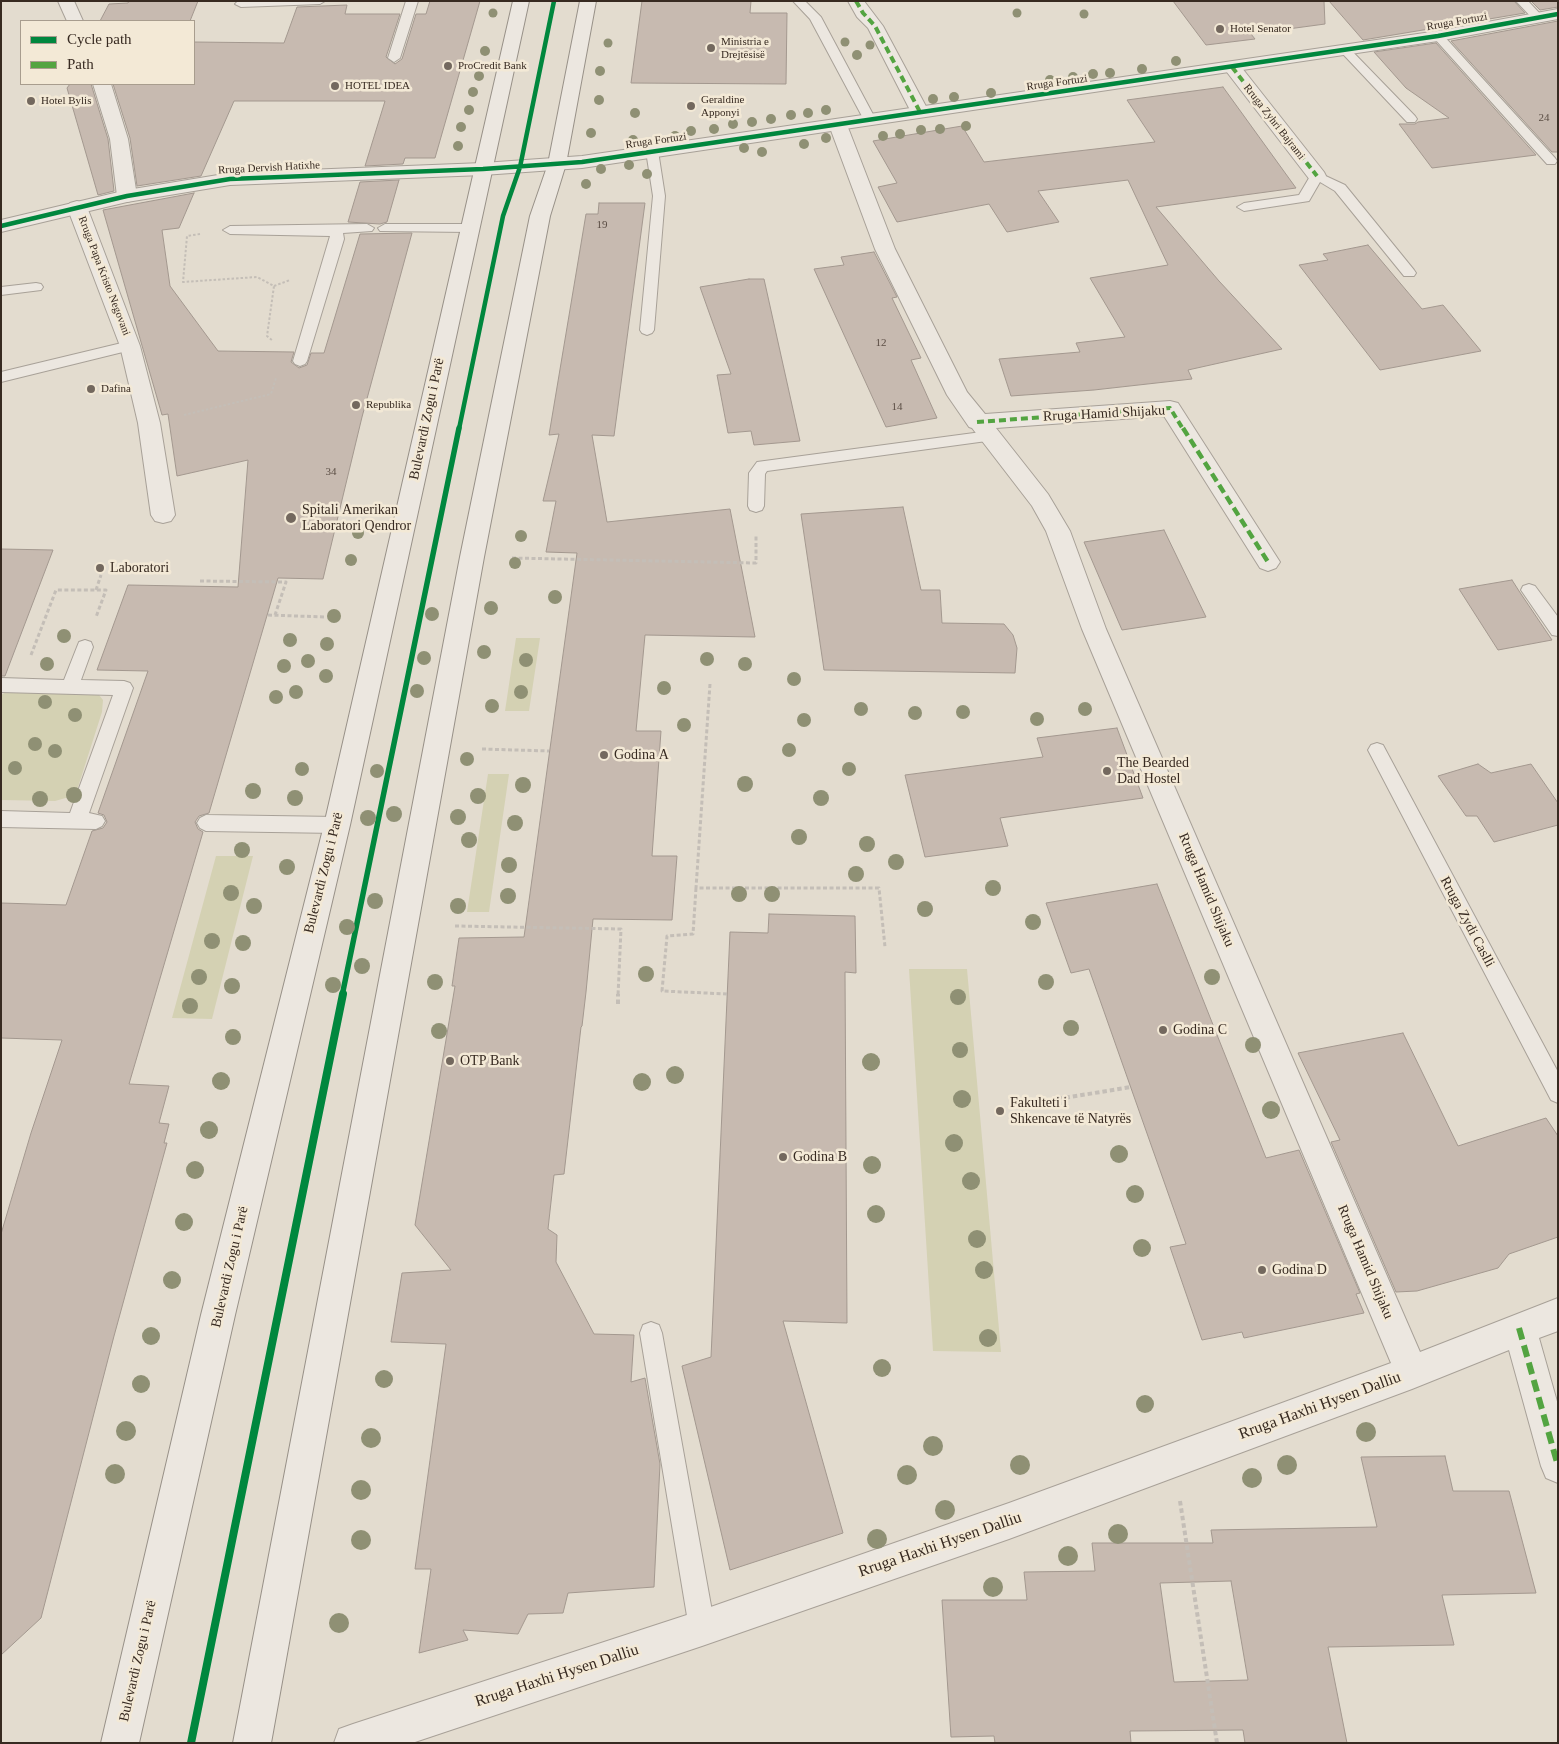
<!DOCTYPE html>
<meta charset="utf-8">
<style>
body{margin:0}
#map{position:relative;width:1559px;height:1744px;overflow:hidden;background:#e3dccf;font-family:"Times New Roman",serif}
canvas{display:block}
.frame{position:absolute;inset:0;border:2px solid #372a21;pointer-events:none}
.legend{position:absolute;left:20px;top:20px;width:175px;height:65px;box-sizing:border-box;background:#f3e9d6;border:1px solid #a89d8e;margin:0;padding:6px 9px;list-style:none;font-size:15px;color:#372a21}
.legend li{display:flex;align-items:center;gap:10px;height:25px}
.legend b{width:25px;border:1px solid #a89d8e}
</style>
<div id="map">
<canvas width="1559" height="1744"></canvas>
<div class="frame"></div>
<ul class="legend">
<li><b style="height:6px;background:#00873e"></b>Cycle path</li>
<li><b style="height:6px;background:#53a441"></b>Path</li>
</ul>
</div>
<script>
const g = document.querySelector('canvas').getContext('2d');
g.lineJoin = 'round';
function paint(path, color) { g.fillStyle = color; g.fill(path, 'evenodd'); }
const poly = rows => new Path2D(rows.map(r => 'M' + r).join(''));
function strokePath(path, color, width, dash) { g.strokeStyle = color; g.lineWidth = width; g.lineCap = dash ? 'butt' : 'round'; g.setLineDash(dash || []); g.stroke(path); }
function label(font, color, halo, rows, align = 'center') {
  g.font = font + ' "Times New Roman",serif'; g.lineWidth = 5; g.setLineDash([]); g.textBaseline = 'middle'; g.strokeStyle = halo; g.fillStyle = color; for (const [text, x, y, turn = 0] of rows) {
    g.save(); g.translate(x, y); g.rotate((+turn || 0) * Math.PI / 180); g.textAlign = isNaN(turn) ? turn : align; if (halo) g.strokeText(text, 0, 0); g.fillText(text, 0, 0); g.restore();
  }
}
const green = poly([
 [516,638,540,638,529,711,505,711],
 [10,690,93,692,99,695,103,700,102,712,78,787,69,797,55,801,1,800,1,695],
 [488,774,509,774,489,912,467,912],
 [216,856,253,856,212,1019,172,1018],
 [909,969,967,969,1001,1352,933,1351]
]);
const building = poly([
 [129,1,198,1,190,21,100,21,109,4,128,3,129,1],
 [430,1,480,1,435,158,405,158,403,164,365,166,385,101,234,101,201,176,137,186,130,138,113,84,194,84,194,42,284,43,297,7,347,5,345,14,400,14,386,57,395,64,402,59,416,14,426,14,430,1],
 [642,1,751,1,750,13,787,13,786,84,631,83,642,1],
 [1173,1,1324,1,1325,24,1251,34,1255,39,1206,45,1173,1],
 [1329,1,1514,1,1525,13,1363,40,1329,1],
 [1531,1,1558,1,1558,7,1540,10,1531,1],
 [1558,21,1558,152,1552,152,1451,41,1558,21],
 [1436,43,1536,155,1432,168,1399,124,1415,124,1418,122,1449,118,1406,88,1374,52,1436,43],
 [70,84,91,84,108,139,114,191,98,195,67,88,70,84],
 [1223,87,1296,188,1156,207,1219,281,1282,349,1188,370,1192,379,1094,390,1011,396,999,359,1080,352,1076,343,1125,337,1090,278,1168,265,1128,180,1038,191,1059,222,1007,232,989,204,897,222,878,187,897,183,873,141,962,126,984,162,1155,142,1127,100,1223,87],
 [399,180,387,222,380,224,348,222,360,182,399,180],
 [194,193,179,228,162,230,170,286,218,351,294,352,291,362,299,368,307,365,311,353,324,353,360,234,412,233,362,417,323,579,278,578,209,813,199,816,195,822,198,829,203,832,129,1084,169,1086,159,1123,169,1124,164,1143,167,1143,114,1336,41,1618,1,1655,1,1234,31,1133,62,1040,1,1038,1,903,66,905,92,831,103,828,107,822,104,815,98,813,148,671,97,670,128,585,238,587,248,460,177,476,168,414,162,415,103,210,194,193],
 [599,203,645,203,614,436,592,435,607,522,730,509,755,637,645,635,636,731,661,731,652,856,677,856,672,920,593,919,586,992,582,1026,581,1027,564,1174,554,1175,548,1229,557,1235,556,1262,594,1334,634,1335,631,1382,645,1378,660,1464,654,1587,568,1593,563,1613,528,1614,518,1634,463,1630,468,1640,419,1653,431,1569,415,1569,446,1344,391,1342,402,1273,451,1270,415,1225,455,986,452,986,459,938,524,937,577,553,546,552,556,501,543,501,559,434,549,435,586,214,598,214,599,203],
 [1368,245,1422,309,1443,305,1481,351,1380,370,1299,265,1328,260,1323,254,1368,245],
 [874,252,897,297,892,298,921,358,911,360,937,418,886,427,814,269,844,265,841,257,874,252],
 [749,279,764,279,800,441,754,445,751,431,728,433,717,375,731,374,700,287,749,279],
 [903,507,921,590,940,590,942,623,1004,624,1013,635,1017,648,1015,673,824,670,801,514,903,507],
 [1164,530,1206,617,1122,630,1084,542,1164,530],
 [1,549,53,550,5,676,1,676,1,549],
 [1512,580,1519,591,1552,640,1498,650,1459,589,1512,580],
 [1117,728,1143,798,1000,818,1008,846,925,857,905,775,1043,757,1037,738,1117,728],
 [1478,764,1491,773,1531,764,1558,803,1558,825,1494,842,1477,816,1466,816,1438,776,1478,764],
 [1157,884,1266,1158,1299,1150,1360,1293,1356,1294,1364,1313,1244,1338,1242,1332,1202,1340,1170,1247,1186,1244,1089,969,1071,973,1046,903,1157,884],
 [769,914,855,916,856,973,845,972,847,1323,783,1321,843,1533,730,1570,682,1366,711,1357,730,932,768,933,769,914],
 [1403,1033,1458,1146,1546,1118,1558,1136,1558,1237,1509,1254,1498,1268,1417,1291,1396,1292,1331,1142,1340,1140,1298,1053,1403,1033],
 [1445,1456,1453,1491,1509,1491,1536,1593,1442,1595,1454,1645,1328,1647,1347,1743,1245,1743,1243,1730,1130,1731,1131,1743,995,1743,994,1736,951,1737,942,1600,1027,1600,1024,1572,1095,1571,1092,1543,1213,1543,1211,1530,1377,1527,1361,1457,1445,1456],
 [1231,1581,1248,1680,1174,1682,1160,1583,1231,1581]
]);
const pathFar2 = poly([
 [200,234,187,236,183,282,257,277,274,286,267,336,273,341],
 [274,286,290,280],
 [184,415,271,394,276,378]
]);
const pathFar1 = poly([
 [512,558,756,563,756,534],
 [200,581,286,582,275,615],
 [96,590,101,575],
 [268,615,325,617],
 [31,655,56,590,106,590,96,617],
 [710,684,696,888,879,888,885,947],
 [482,749,549,751],
 [696,888,693,934,667,936,662,991,727,994],
 [455,926,621,929,618,996]
]);
const path = poly([
 [618,1004,618,994],
 [1021,1105,1131,1087],
 [1180,1501,1217,1743]
]);
const service = poly([
 [325,1,320,4,241,7,235,4,238,1,325,1],
 [406,1,418,1,400,58,394,62,388,58,406,1],
 [793,1,805,1,821,17,876,120,874,123,870,124,864,120,810,19,793,1],
 [1516,1,1528,1,1544,18,1542,20,1534,20,1516,1],
 [1438,33,1442,34,1555,158,1557,161,1555,164,1547,164,1434,38,1432,36,1438,33],
 [1345,46,1349,48,1415,116,1417,119,1415,122,1407,122,1341,52,1339,50,1345,46],
 [652,147,658,151,665,196,654,330,652,333,647,335,642,333,640,330,653,196,646,151,652,147],
 [1317,172,1345,185,1414,270,1416,273,1414,276,1404,276,1335,191,1320,182,1309,201,1244,211,1237,207,1244,203,1299,195,1312,173,1317,172],
 [367,224,374,228,372,231,343,233,344,239,307,361,305,364,300,366,295,364,293,361,330,236,230,234,223,230,230,226,367,224],
 [385,224,469,224,476,228,469,232,380,231,378,228,385,224],
 [36,283,41,284,43,287,41,290,1,295,1,287,36,283],
 [130,341,135,343,137,346,135,349,1,382,1,372,130,341],
 [989,431,994,432,997,436,994,440,767,471,765,474,764,506,762,510,756,512,750,510,748,506,749,473,757,462,989,431],
 [1529,584,1535,586,1558,617,1558,636,1552,635,1521,590,1523,586,1529,584],
 [85,640,91,642,93,647,81,680,124,681,130,683,133,688,89,813,102,816,105,821,102,826,96,829,1,827,1,811,70,813,113,695,1,692,1,678,64,680,77,647,79,642,85,640],
 [1377,743,1383,745,1558,1072,1558,1103,1551,1100,1368,750,1371,745,1377,743],
 [206,815,337,817,343,820,346,825,343,830,337,833,206,831,200,828,197,823,200,818,206,815],
 [651,1322,659,1325,662,1333,715,1628,711,1637,702,1641,693,1637,689,1628,640,1333,643,1325,651,1322]
]);
const minor = poly([
 [58,1,74,1,83,21,67,21,58,1],
 [848,1,864,1,883,26,929,112,926,116,920,117,914,116,911,112,868,28,857,17,848,1],
 [1232,62,1238,63,1324,172,1326,176,1324,180,1317,182,1310,180,1223,67,1226,63,1232,62],
 [93,84,111,84,128,139,137,196,134,200,127,202,120,200,117,196,110,139,93,84],
 [838,120,844,121,847,125,895,249,967,392,985,414,1170,401,1178,403,1280,562,1276,568,1268,571,1260,568,1164,416,996,428,1048,494,1070,531,1106,629,1420,1352,1558,1298,1558,1331,1539,1338,1558,1405,1558,1483,1546,1478,1541,1466,1509,1350,1412,1389,1009,1539,702,1646,412,1743,334,1743,339,1729,353,1724,702,1610,1009,1503,1391,1363,1082,629,1046,531,1032,506,972,428,969,427,947,395,875,249,829,125,832,121,838,120],
 [77,201,84,203,87,207,140,346,160,423,175,515,171,521,163,523,155,521,151,515,138,423,120,346,67,207,70,203,77,201]
]);
const tertiary = poly([
 [1558,9,1558,19,1438,41,582,168,483,175,230,185,127,202,1,232,1,220,127,190,230,173,483,163,582,156,1438,31,1558,9]
]);
const secondary = poly([
 [513,1,529,1,350,825,235,1315,139,1743,101,1743,201,1315,324,825,513,1],
 [580,1,596,1,566,164,550,216,484,557,271,1743,233,1743,460,557,530,216,548,164,580,1]
]);
const quietFar2 = poly([
 [856,1,863,13,875,26,920,112],
 [1232,67,1317,176],
 [977,422,1170,408,1183,429]
]);
const quietFar1 = poly([
 [1183,428,1268,562]
]);
const quiet = poly([
 [1519,1328,1558,1466]
]);
const cyclewayFar2 = poly([
 [1,226,127,196,230,179,483,169,582,162,1438,36,1558,14],
 [459,429,503,216,520,167,554,1]
]);
const cyclewayFar1 = poly([
 [342,996,459,428]
]);
const cycleway = poly([
 [191,1743,343,994]
]);
const trees = [
 [493,13,4.5],
 [1017,13,4.5],
 [1084,14,4.5],
 [845,42,4.5],
 [608,43,4.5],
 [870,45,4.5],
 [485,51,5],
 [857,55,5],
 [1176,61,5],
 [1142,69,5],
 [600,71,5],
 [1110,73,5],
 [1093,74,5],
 [479,76,5],
 [1073,77,5],
 [1050,80,5],
 [473,92,5],
 [991,93,5],
 [954,97,5],
 [933,99,5],
 [599,100,5],
 [469,110,5],
 [826,110,5],
 [635,113,5],
 [808,113,5],
 [791,115,5],
 [771,119,5],
 [752,122,5],
 [733,124,5],
 [966,126,5],
 [461,127,5],
 [714,129,5],
 [940,129,5],
 [921,130,5],
 [691,131,5],
 [591,133,5],
 [900,134,5],
 [675,136,5],
 [883,136,5],
 [826,138,5],
 [633,140,5],
 [804,144,5],
 [458,146,5],
 [744,148,5],
 [762,152,5],
 [629,165,5],
 [601,169,5],
 [647,174,5],
 [586,184,5],
 [358,533,6],
 [521,536,6],
 [351,560,6],
 [515,563,6],
 [555,597,7],
 [491,608,7],
 [432,614,7],
 [334,616,7],
 [64,636,7],
 [290,640,7],
 [327,644,7],
 [484,652,7],
 [424,658,7],
 [707,659,7],
 [526,660,7],
 [308,661,7],
 [47,664,7],
 [745,664,7],
 [284,666,7],
 [326,676,7],
 [794,679,7],
 [664,688,7],
 [417,691,7],
 [296,692,7],
 [521,692,7],
 [276,697,7],
 [45,702,7],
 [492,706,7],
 [861,709,7],
 [1085,709,7],
 [963,712,7],
 [915,713,7],
 [75,715,7],
 [1037,719,7],
 [804,720,7],
 [684,725,7],
 [35,744,7],
 [789,750,7],
 [55,751,7],
 [467,759,7],
 [15,768,7],
 [302,769,7],
 [849,769,7],
 [377,771,7],
 [745,784,8],
 [523,785,8],
 [253,791,8],
 [74,795,8],
 [478,796,8],
 [295,798,8],
 [821,798,8],
 [40,799,8],
 [394,814,8],
 [458,817,8],
 [368,818,8],
 [515,823,8],
 [799,837,8],
 [469,840,8],
 [867,844,8],
 [242,850,8],
 [896,862,8],
 [509,865,8],
 [287,867,8],
 [856,874,8],
 [993,888,8],
 [231,893,8],
 [739,894,8],
 [772,894,8],
 [508,896,8],
 [375,901,8],
 [254,906,8],
 [458,906,8],
 [925,909,8],
 [1033,922,8],
 [347,927,8],
 [212,941,8],
 [243,943,8],
 [362,966,8],
 [646,974,8],
 [199,977,8],
 [1212,977,8],
 [435,982,8],
 [1046,982,8],
 [333,985,8],
 [232,986,8],
 [958,997,8],
 [190,1006,8],
 [1071,1028,8],
 [439,1031,8],
 [233,1037,8],
 [1253,1045,8],
 [960,1050,8],
 [871,1062,9],
 [675,1075,9],
 [221,1081,9],
 [642,1082,9],
 [962,1099,9],
 [1271,1110,9],
 [209,1130,9],
 [954,1143,9],
 [1119,1154,9],
 [872,1165,9],
 [195,1170,9],
 [971,1181,9],
 [1135,1194,9],
 [876,1214,9],
 [184,1222,9],
 [977,1239,9],
 [1142,1248,9],
 [984,1270,9],
 [172,1280,9],
 [151,1336,9],
 [988,1338,9],
 [882,1368,9],
 [384,1379,9],
 [141,1384,9],
 [1145,1404,9],
 [126,1431,10],
 [1366,1432,10],
 [371,1438,10],
 [933,1446,10],
 [1020,1465,10],
 [1287,1465,10],
 [115,1474,10],
 [907,1475,10],
 [1252,1478,10],
 [361,1490,10],
 [945,1510,10],
 [1118,1534,10],
 [877,1539,10],
 [361,1540,10],
 [1068,1556,10],
 [993,1587,10],
 [339,1623,10]
];
const markers = [
 [1220,29,5,"#73685e"],
 [711,48,5,"#73685e"],
 [448,66,5,"#73685e"],
 [335,86,5,"#73685e"],
 [31,101,5,"#73685e"],
 [691,106,5,"#73685e"],
 [91,389,5,"#73685e"],
 [356,405,5,"#73685e"],
 [291,518,6,"#73685e"],
 [100,568,5,"#73685e"],
 [604,755,5,"#73685e"],
 [1107,771,5,"#73685e"],
 [1163,1030,5,"#73685e"],
 [450,1061,5,"#73685e"],
 [1000,1111,5,"#73685e"],
 [783,1157,5,"#73685e"],
 [1262,1270,5,"#73685e"]
];
const farStreetnames = [
 ["Rruga Fortuzi",1457,22,-10],
 ["Rruga Fortuzi",1057,83,-8],
 ["Rruga Zyhri Bajrami",1274,122,52],
 ["Rruga Fortuzi",656,141,-8],
 ["Rruga Dervish Hatixhe",269,168,-3],
 ["Rruga Papa Kristo Negovani",104,276,69]
];
const farPoinames = [
 ["Hotel Senator",1230,29],
 ["Ministria e",721,42],
 ["Drejtësisë",721,55],
 ["ProCredit Bank",458,66],
 ["HOTEL IDEA",345,86],
 ["Geraldine",701,100],
 ["Apponyi",701,113],
 ["Hotel Bylis",41,101],
 ["Dafina",101,389],
 ["Republika",366,405]
];
const numberNames = [
 ["24",1544,118],
 ["19",602,225],
 ["12",881,343],
 ["14",897,407],
 ["34",331,472]
];
const streetNames = [
 ["Rruga Hamid Shijaku",1104,414,-3],
 ["Bulevardi Zogu i Parë",427,419,-78],
 ["Bulevardi Zogu i Parë",324,873,-76],
 ["Rruga Hamid Shijaku",1206,890,67],
 ["Rruga Zydi Caslli",1467,922,62],
 ["Rruga Hamid Shijaku",1365,1262,67],
 ["Bulevardi Zogu i Parë",230,1267,-77],
 ["Bulevardi Zogu i Parë",138,1661,-77]
];
const poiNames = [
 ["Spitali Amerikan",302,510],
 ["Laboratori Qendror",302,526],
 ["Laboratori",110,568],
 ["Godina A",614,755],
 ["The Bearded",1117,763],
 ["Dad Hostel",1117,779],
 ["Godina C",1173,1030],
 ["OTP Bank",460,1061],
 ["Fakulteti i",1010,1103],
 ["Shkencave të Natyrës",1010,1119],
 ["Godina B",793,1157],
 ["Godina D",1272,1270]
];
const nearStreetnames = [
 ["Rruga Haxhi Hysen Dalliu",1320,1406,-20],
 ["Rruga Haxhi Hysen Dalliu",940,1545,-19],
 ["Rruga Haxhi Hysen Dalliu",557,1676,-18]
];
paint(green, '#d4d1b3');
paint(building, '#c7bab0');
strokePath(building, '#a3988f', 1);
strokePath(service, '#a8a198', 2);
strokePath(minor, '#a8a198', 2);
strokePath(tertiary, '#a8a198', 2);
strokePath(secondary, '#989188', 2);
strokePath(pathFar2, '#c4beb7', 2, [2.5, 2]);
strokePath(pathFar1, '#c4beb7', 3, [4, 2.5]);
strokePath(path, '#c4beb7', 4, [4.5, 3]);
paint(service, '#ece7e0');
paint(minor, '#ece7e0');
paint(tertiary, '#ece7e0');
paint(secondary, '#ece7e0');
strokePath(quietFar2, '#53a441', 4, [7, 4]);
strokePath(quietFar1, '#53a441', 4.5, [9, 4.5]);
strokePath(quiet, '#53a441', 6, [12, 6]);
strokePath(cyclewayFar2, '#00873e', 4.5);
strokePath(cyclewayFar1, '#00873e', 5.5);
strokePath(cycleway, '#00873e', 8);
g.fillStyle = '#8f9074';
for (const [x, y, r] of trees) { g.beginPath(); g.arc(x, y, r, 0, 2 * Math.PI); g.fill(); }
for (const [x, y, r, color] of markers) { const dot = new Path2D(); dot.arc(x, y, r, 0, 2 * Math.PI); g.fillStyle = color; g.fill(dot); strokePath(dot, '#f3e9d6', 2); }
label('11px', '#372a21', '#f3e9d6', farStreetnames);
label('11px', '#372a21', '#f3e9d6', farPoinames, 'left');
label('11px', '#5b4e45', null, numberNames);
label('14px', '#372a21', '#f3e9d6', streetNames);
label('14px', '#372a21', '#f3e9d6', poiNames, 'left');
label('16px', '#372a21', '#f3e9d6', nearStreetnames);
</script>
